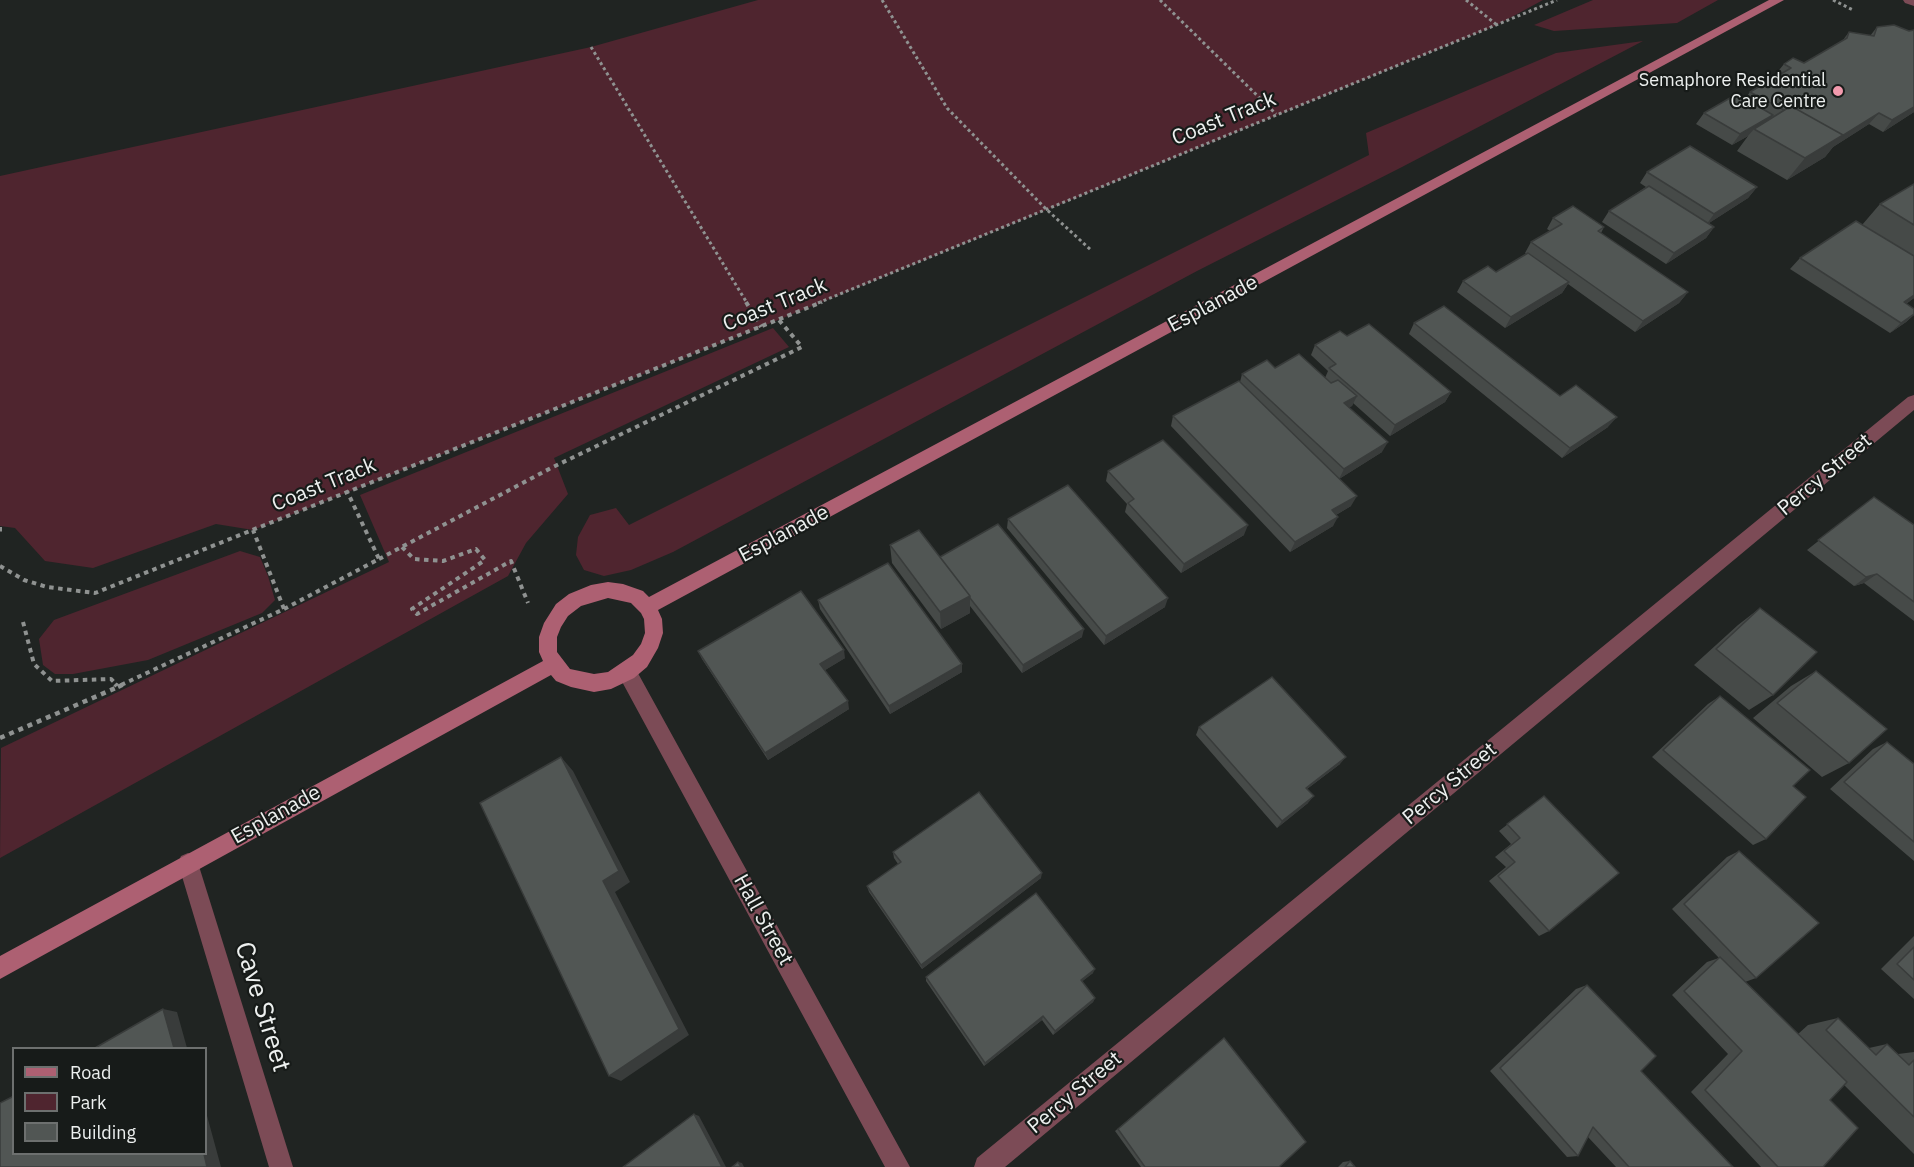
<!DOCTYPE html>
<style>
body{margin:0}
#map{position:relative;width:1914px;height:1167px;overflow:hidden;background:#202422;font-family:"IBM Plex Sans",sans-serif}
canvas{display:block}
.legend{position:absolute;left:12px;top:1047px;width:195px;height:108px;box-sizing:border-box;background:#171b19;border:2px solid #6d706f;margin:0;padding:8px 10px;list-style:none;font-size:18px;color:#edf0ef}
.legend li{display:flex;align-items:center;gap:12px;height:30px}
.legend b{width:30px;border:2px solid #6d706f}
</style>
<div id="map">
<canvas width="1914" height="1167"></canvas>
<ul class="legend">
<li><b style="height:8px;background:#ad6072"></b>Road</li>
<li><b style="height:16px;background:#4f252f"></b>Park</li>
<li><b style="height:16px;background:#515654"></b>Building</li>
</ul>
</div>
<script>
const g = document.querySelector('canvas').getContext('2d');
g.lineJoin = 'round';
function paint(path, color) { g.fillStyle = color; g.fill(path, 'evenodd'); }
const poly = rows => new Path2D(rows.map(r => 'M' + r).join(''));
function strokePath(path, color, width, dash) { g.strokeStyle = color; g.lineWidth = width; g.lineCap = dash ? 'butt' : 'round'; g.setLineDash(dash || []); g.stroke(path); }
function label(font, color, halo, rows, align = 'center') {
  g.font = font + ' "IBM Plex Sans",sans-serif'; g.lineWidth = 4.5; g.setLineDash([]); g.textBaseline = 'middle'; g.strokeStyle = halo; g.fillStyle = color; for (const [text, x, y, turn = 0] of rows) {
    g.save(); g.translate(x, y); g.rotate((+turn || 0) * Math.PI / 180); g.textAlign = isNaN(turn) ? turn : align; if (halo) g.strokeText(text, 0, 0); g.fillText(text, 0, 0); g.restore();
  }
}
const green = poly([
 [758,0,1543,0,1497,25,761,327,253,530,216,524,93,568,45,561,15,528,0,526,0,176,591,47],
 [1593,0,1718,0,1677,23,1554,31,1534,25],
 [1643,41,1402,167,1197,271,673,552,631,570,604,576,584,570,576,555,578,537,590,515,616,508,629,525,1369,155,1366,133,1556,53],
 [773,328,789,347,554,458,568,494,526,543,508,576,0,858,1,748,389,562,360,495],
 [240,551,260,557,268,576,275,600,262,613,148,660,73,674,55,674,43,665,39,639,54,620]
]);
const pathFar2 = poly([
 [882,0,947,108,1046,209,1091,250],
 [1160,0,1276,114],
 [1466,0,1497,25],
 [1833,0,1853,10],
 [591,47,747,303],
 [818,303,1557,0]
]);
const pathFar1 = poly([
 [746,302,761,327],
 [0,527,0,535],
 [402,547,414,559,443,561,476,549,485,560,412,609,417,614,511,561,528,603],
 [379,559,551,468,802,347,779,320],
 [0,566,24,580,47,587,95,593,822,302],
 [284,609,379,559,347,491],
 [23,622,34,664,52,681,111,679,117,685],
 [121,685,284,609,253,530]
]);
const path = poly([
 [118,687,124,684],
 [0,738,118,687,115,684]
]);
const street = poly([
 [1903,0,1914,0,1914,6,1905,3,1903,0],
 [1914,395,1914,410,1005,1167,974,1167,977,1158,1908,397,1914,395],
 [627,663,634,666,910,1167,885,1167,620,678,618,672,620,666,627,663],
 [188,853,195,856,198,863,293,1167,269,1167,178,863,181,856,188,853]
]);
const secondary = poly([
 [1769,0,1784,0,658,610,662,619,663,633,658,648,647,667,634,678,611,689,594,692,571,687,556,681,551,675,0,979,0,956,543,661,539,652,539,637,544,623,556,604,569,594,591,585,608,582,623,584,643,591,649,597,1769,0],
 [608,598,631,603,641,613,644,619,645,633,641,644,633,655,608,672,594,674,570,669,557,652,557,637,561,627,568,616,581,606,608,598]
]);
const wall = poly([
 [1877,27,1909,31,1914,30,1914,112,1883,132,1869,124,1833,147,1825,157,1787,180,1737,151,1748,136,1732,145,1696,124,1704,113,1745,99,1750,92,1777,76,1775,75,1784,64,1804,63,1843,40,1849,32,1870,36],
 [1647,172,1757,187,1748,198,1709,223,1714,227,1706,238,1666,264,1602,222,1609,211,1646,187,1640,183],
 [1914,184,1914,298,1906,304,1914,309,1914,315,1906,322,1890,333,1790,269,1800,258,1862,225,1880,204],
 [1553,218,1604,227,1601,233,1688,292,1679,303,1635,332,1568,284,1562,293,1505,328,1457,292,1463,281,1496,272,1526,254,1525,253,1531,242,1550,231,1547,229],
 [1414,323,1560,396,1608,427,1562,458,1409,334],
 [1347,336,1451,392,1445,402,1390,436,1353,403,1352,406,1349,407,1382,452,1339,479,1351,506,1336,515,1333,526,1290,552,1171,426,1173,416,1240,382,1242,374,1275,368,1325,378,1328,371,1311,355,1315,345],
 [1108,471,1244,535,1181,573,1125,512,1127,504,1106,481],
 [1874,497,1914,525,1914,621,1864,583,1854,586,1807,550],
 [1008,519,1165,607,1104,645,1007,528],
 [890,545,940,557,1082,637,1022,673,970,606,970,613,941,629,892,563],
 [818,600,962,664,962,672,890,714,820,609],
 [1760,608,1773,695,1749,710,1694,665,1738,625],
 [698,651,845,658,825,670,849,709,768,760,702,659],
 [1816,671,1849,763,1822,777,1753,718,1791,686],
 [1720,696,1793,786,1766,839,1753,845,1652,757,1708,704],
 [1199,727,1340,764,1307,789,1308,803,1277,828,1196,735],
 [1887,742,1914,764,1914,861,1830,789,1873,749],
 [1544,796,1549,931,1539,936,1489,881,1506,867,1495,857,1511,844,1499,831],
 [1739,851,1756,978,1745,982,1798,1034,1808,1025,1838,1018,1869,1048,1887,1044,1898,1054,1914,1052,1914,1154,1844,1085,1830,1100,1823,1167,1761,1167,1691,1092,1728,1054,1672,995,1707,962,1719,958,1672,909,1727,857],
 [893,852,1041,878,922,969,869,892,867,886,898,864,894,858],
 [1914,936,1914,999,1881,969],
 [1093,973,1082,981,1095,998,1093,1002,1053,1035,1042,1020,984,1066,926,981,926,977],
 [1587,985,1641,1071,1733,1167,1616,1167,1588,1137,1578,1156,1567,1157,1490,1071,1576,989],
 [1224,1038,1279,1167,1141,1167,1115,1131],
 [1350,1161,1355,1167,1338,1167,1343,1162]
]);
const shadedWall = poly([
 [1914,107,1914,112,1883,132,1892,120],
 [1879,113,1869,124,1833,147,1825,157,1787,180,1805,158],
 [1773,115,1765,126,1754,129,1748,136,1732,145,1740,134],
 [1757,187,1748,198,1706,225,1714,214],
 [1714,227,1706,238,1666,264,1674,253],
 [1569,282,1562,293,1505,328,1511,317],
 [1688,292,1679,303,1635,332,1643,321],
 [1914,295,1914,298,1893,313,1904,302],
 [1914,314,1906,322,1890,333,1901,323],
 [1451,392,1445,402,1390,436,1395,425],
 [1357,396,1352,406,1339,413,1344,403],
 [1617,417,1608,427,1562,458,1570,448],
 [1388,442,1382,452,1339,479,1344,469],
 [1357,496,1351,506,1327,520,1332,510],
 [1338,517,1333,526,1290,552,1295,542],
 [1248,525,1244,535,1181,573,1184,564],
 [1877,574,1864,583,1854,586,1866,577],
 [970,596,970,613,941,629,940,612],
 [1168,598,1165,607,1104,645,1106,636],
 [1084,629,1082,637,1022,673,1023,665],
 [844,650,845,658,822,672,820,664],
 [962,664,962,672,890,714,889,706],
 [848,701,849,709,768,760,765,753],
 [561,757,573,771,630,882,615,892,689,1035,621,1081,609,1076,603,881],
 [1346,757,1340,764,1300,794,1306,788],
 [1314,796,1308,803,1277,828,1282,821],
 [1042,873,1041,878,922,969,921,965],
 [1095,969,1093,973,1079,984,1081,980],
 [1095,998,1093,1002,1053,1035,1055,1031],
 [163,1009,177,1012,187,1048,174,1048],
 [1043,1016,1042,1020,984,1066,985,1063],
 [206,1112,221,1167,207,1167,204,1154,206,1154],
 [694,1114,699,1116,726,1167,722,1167],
 [738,1162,742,1163,744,1167,741,1167]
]);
const building = poly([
 [1894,25,1909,31,1914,30,1914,107,1892,120,1879,113,1842,136,1843,135,1791,106,1784,110,1750,92,1791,68,1784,64,1793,58,1804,63,1847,38,1849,32,1874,36,1877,27,1894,25],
 [1737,94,1773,115,1740,134,1704,113,1737,94],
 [1791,106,1843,135,1805,158,1754,129,1791,106],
 [1690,146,1757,187,1714,214,1647,172,1690,146],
 [1914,184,1914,225,1880,204,1914,184],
 [1649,186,1714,227,1674,253,1609,211,1649,186],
 [1573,206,1604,227,1598,231,1688,292,1643,321,1531,242,1562,224,1553,218,1573,206],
 [1856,221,1914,256,1914,295,1904,302,1914,309,1914,314,1901,323,1800,258,1856,221],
 [1528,253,1569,282,1511,317,1463,281,1488,266,1496,272,1528,253],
 [1444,306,1560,396,1576,385,1617,417,1570,448,1414,323,1444,306],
 [1369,324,1451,392,1395,425,1329,368,1336,364,1315,345,1340,331,1347,336,1369,324],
 [1299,354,1331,383,1338,380,1357,396,1344,403,1388,442,1344,469,1242,374,1267,360,1275,368,1299,354],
 [1239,381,1357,496,1332,510,1338,517,1295,542,1173,416,1239,381],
 [1163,440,1248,525,1184,564,1128,503,1134,499,1108,471,1163,440],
 [1068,485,1168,598,1106,636,1008,519,1068,485],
 [1874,497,1914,525,1914,602,1877,574,1866,577,1818,540,1874,497],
 [998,524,1084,629,1023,665,970,598,970,596,940,557,998,524],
 [919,530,970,596,940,612,890,545,919,530],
 [888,563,962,664,889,706,818,600,888,563],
 [801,591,844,650,820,664,848,701,765,753,698,651,801,591],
 [1760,608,1817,652,1773,695,1716,649,1760,608],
 [1816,671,1887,729,1849,763,1777,703,1816,671],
 [1272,677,1346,757,1306,788,1314,796,1282,821,1199,727,1272,677],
 [1720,696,1810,770,1793,786,1806,797,1766,839,1663,750,1720,696],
 [1887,742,1914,764,1914,842,1844,782,1887,742],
 [561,757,619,871,603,881,679,1029,609,1076,480,803,561,757],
 [979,792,1042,873,921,965,867,886,901,862,893,852,979,792],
 [1544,796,1619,873,1549,931,1498,876,1515,862,1504,851,1520,838,1507,824,1544,796],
 [1739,851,1819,923,1756,978,1684,904,1739,851],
 [1036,893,1095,969,1081,980,1095,998,1055,1031,1043,1016,985,1063,926,977,1036,893],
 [1914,947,1914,980,1897,964,1914,947],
 [1720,957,1847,1082,1830,1100,1858,1128,1823,1167,1778,1167,1705,1090,1742,1051,1684,991,1720,957],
 [1587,985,1656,1056,1641,1071,1733,1167,1629,1167,1593,1127,1578,1156,1500,1068,1587,985],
 [163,1009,174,1048,95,1048,163,1009],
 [1838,1018,1876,1055,1887,1044,1909,1065,1914,1060,1914,1117,1826,1030,1838,1018],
 [1224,1038,1306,1142,1279,1167,1145,1167,1118,1129,1224,1038],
 [14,1096,14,1154,204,1154,207,1167,0,1167,0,1103,14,1096],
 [694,1114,722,1167,623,1167,694,1114],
 [1350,1161,1355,1167,1345,1167,1350,1161],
 [738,1162,741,1167,732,1167,738,1162]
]);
const markers = [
 [1838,91,6,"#f29aad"]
];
const farPoinames = [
 ["Semaphore Residential",1826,81],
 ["Care Centre",1826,102]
];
const streetNames = [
 ["Coast Track",1224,119,-22],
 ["Esplanade",1213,304,-28],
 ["Coast Track",775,305,-22],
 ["Percy Street",1825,475,-40],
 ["Coast Track",324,485,-22],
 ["Esplanade",784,534,-28],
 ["Percy Street",1450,784,-40],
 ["Esplanade",276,815,-29],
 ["Hall Street",763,920,61],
 ["Percy Street",1075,1093,-40]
];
const nearStreetnames = [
 ["Cave Street",262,1007,73]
];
paint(green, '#4f252f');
strokePath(pathFar2, '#8f9291', 3, [3, 3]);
strokePath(pathFar1, '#8f9291', 4, [4.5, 4.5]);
strokePath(path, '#8f9291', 4.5, [5, 5]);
paint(street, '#7c4b56');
paint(secondary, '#ad6072');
paint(wall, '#464a48');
paint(shadedWall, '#393c3b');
paint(building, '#515654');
strokePath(building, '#393c3b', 1.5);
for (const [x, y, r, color] of markers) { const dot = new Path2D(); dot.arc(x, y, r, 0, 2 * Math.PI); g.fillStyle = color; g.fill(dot); strokePath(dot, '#171b19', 2); }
label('18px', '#edf0ef', '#171b19', farPoinames, 'right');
label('21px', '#edf0ef', '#171b19', streetNames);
label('26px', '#edf0ef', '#171b19', nearStreetnames);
</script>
